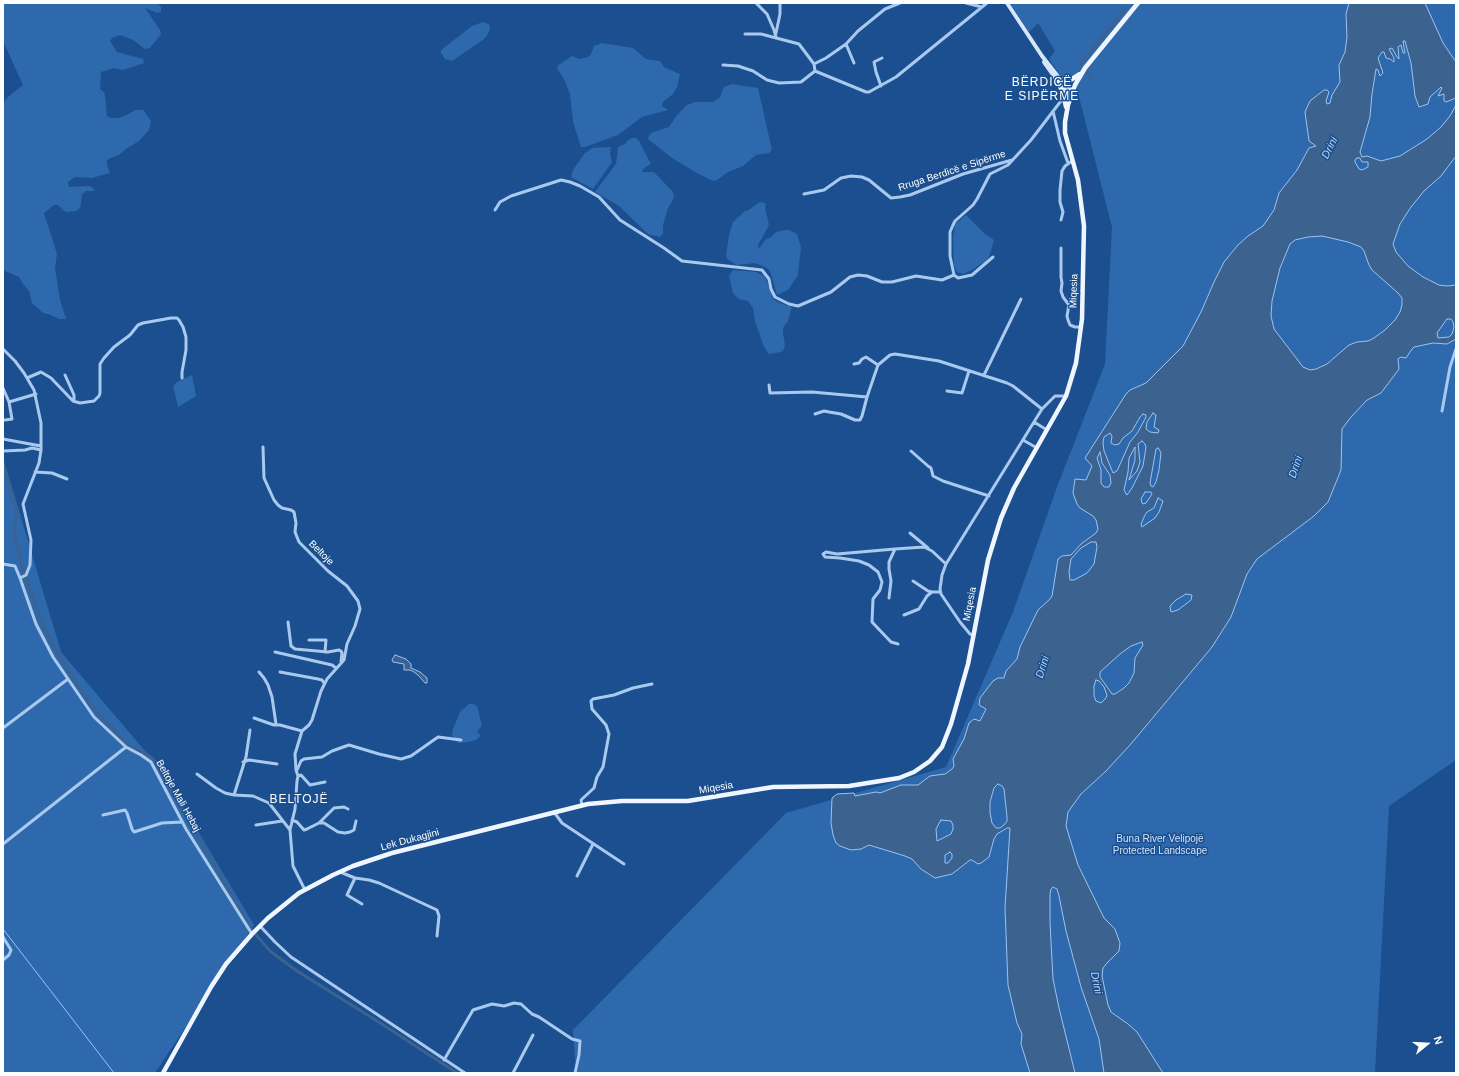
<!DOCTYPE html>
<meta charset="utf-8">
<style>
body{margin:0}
#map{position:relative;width:1459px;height:1076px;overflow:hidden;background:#1b4f8f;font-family:Arial,sans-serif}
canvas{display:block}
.frame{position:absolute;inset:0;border:4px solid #fff;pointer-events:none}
.north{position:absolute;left:1407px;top:1024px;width:40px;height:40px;-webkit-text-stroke:3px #1b4f8f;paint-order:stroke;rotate:72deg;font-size:11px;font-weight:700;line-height:16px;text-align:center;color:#fff}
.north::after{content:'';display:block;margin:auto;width:14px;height:18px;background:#fff;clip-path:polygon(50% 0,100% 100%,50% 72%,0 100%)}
</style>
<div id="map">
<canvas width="1459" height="1076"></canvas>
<div class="frame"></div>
<div class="north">N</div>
</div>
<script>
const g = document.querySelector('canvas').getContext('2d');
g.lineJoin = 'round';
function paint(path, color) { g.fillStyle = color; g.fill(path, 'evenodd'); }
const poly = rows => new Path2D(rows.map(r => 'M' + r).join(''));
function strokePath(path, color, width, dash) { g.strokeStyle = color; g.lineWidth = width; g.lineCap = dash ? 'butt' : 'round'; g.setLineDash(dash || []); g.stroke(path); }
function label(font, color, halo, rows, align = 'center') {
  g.font = font + ' Arial,sans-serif'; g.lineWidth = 3; g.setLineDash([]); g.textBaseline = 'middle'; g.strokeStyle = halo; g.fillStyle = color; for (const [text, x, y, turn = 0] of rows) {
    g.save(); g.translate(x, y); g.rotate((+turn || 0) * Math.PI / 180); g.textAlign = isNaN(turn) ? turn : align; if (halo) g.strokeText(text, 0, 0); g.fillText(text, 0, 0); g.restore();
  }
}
const green = poly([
 [3,3,157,3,161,7,161,12,157,13,145,8,160,30,161,34,150,48,145,49,133,40,120,35,112,38,110,41,117,52,143,59,144,63,123,70,114,68,101,72,100,89,104,92,105,96,107,116,111,118,119,118,127,115,135,110,143,110,151,121,149,130,139,141,126,149,119,155,111,158,107,160,107,165,110,173,92,178,75,177,68,182,69,187,88,186,92,187,95,191,86,191,82,194,81,203,80,208,76,211,68,212,64,211,58,205,54,205,44,213,57,254,55,268,60,300,66,319,59,319,51,315,43,313,32,303,29,291,23,284,19,277,3,270,3,103,8,97,23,85,3,41],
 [1010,3,1456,3,1456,760,1389,806,1375,1073,576,1073,573,1030,786,813,946,767,1013,612,1057,487,1105,364,1112,227,1075,81,1071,76,1068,79,1065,78,1061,76,1049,59,1055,51,1038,23,1029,32],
 [483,22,489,24,490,28,488,34,484,39,452,61,445,59,441,53,441,50,472,26],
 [602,43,633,48,646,59,660,61,664,67,680,74,677,87,673,94,663,102,662,106,668,110,642,117,618,135,585,147,581,147,573,122,570,94,565,81,558,70,557,66,572,56,580,59,588,57,591,54,594,46],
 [732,84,758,88,772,150,769,153,756,155,743,166,728,172,717,180,713,181,697,173,672,158,648,139,650,134,653,132,669,127,677,115,687,105,695,102,713,102,720,97,724,87],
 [632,138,636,138,639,141,651,164,644,168,642,172,654,172,672,191,674,195,673,200,668,208,663,225,663,233,660,237,648,234,619,206,595,192,616,164,618,147,625,144,628,140],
 [608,147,611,147,610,154,612,162,593,189,571,177,573,170,585,153,592,148],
 [762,202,766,204,765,208,769,225,758,245,759,249,766,239,770,238,776,232,785,230,789,230,797,234,801,247,798,275,788,290,777,295,770,271,767,268,755,263,737,265,727,259,726,255,729,235,733,222,745,211,749,210,758,203],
 [966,215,985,234,994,240,990,254,987,260,972,270,963,274,957,272,954,265,953,237,955,224],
 [733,270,756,272,764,276,768,283,773,299,780,303,792,307,788,321,783,328,783,333,785,345,784,349,781,352,769,354,764,347,755,321,753,308,748,301,739,299,733,293,729,276],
 [192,375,196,396,178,407,173,386,177,382],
 [3,457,61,652,162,771,254,925,155,1073,3,1073],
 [469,704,473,704,477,706,482,725,477,732,481,735,476,740,468,742,458,743,452,735,453,729,460,712]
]);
const water = poly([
 [1349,3,1425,3,1443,43,1456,62,1456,98,1446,102,1444,101,1444,94,1438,96,1442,88,1441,87,1430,97,1428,104,1419,107,1415,96,1411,63,1405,41,1403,41,1405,53,1403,53,1401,45,1398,47,1399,59,1397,57,1392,48,1389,49,1394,58,1394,62,1390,59,1386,58,1384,52,1382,52,1378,58,1383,73,1380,76,1378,70,1376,69,1372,94,1370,117,1360,152,1362,157,1367,156,1381,161,1400,156,1427,139,1441,127,1450,116,1456,105,1456,156,1441,176,1424,191,1411,207,1400,224,1393,244,1396,252,1408,266,1423,277,1439,285,1447,286,1456,285,1456,339,1447,344,1433,343,1414,347,1412,349,1406,358,1401,357,1398,359,1399,369,1381,393,1367,400,1351,417,1342,429,1341,470,1328,502,1314,516,1257,559,1247,574,1231,617,1212,647,1130,745,1105,772,1081,794,1068,812,1066,826,1078,865,1104,918,1115,929,1120,943,1119,951,1107,963,1103,968,1102,976,1108,1005,1111,1012,1128,1024,1137,1032,1163,1073,1104,1073,1099,1039,1081,987,1066,931,1059,896,1057,889,1053,887,1051,889,1050,894,1050,923,1053,979,1059,1008,1075,1073,1030,1073,1021,1044,1022,1034,1017,1023,1008,985,1005,908,1010,828,1007,828,997,834,994,839,989,857,981,863,978,864,972,860,970,860,952,874,935,878,921,869,912,859,905,856,869,845,861,849,851,850,840,846,836,843,833,835,831,823,832,798,837,794,854,793,855,796,876,792,880,793,901,785,918,785,930,776,945,774,952,769,954,766,953,759,964,739,969,723,974,719,980,721,986,709,979,705,980,698,993,681,998,678,1004,678,1006,671,1017,659,1020,647,1038,610,1050,599,1052,596,1058,559,1062,556,1071,555,1081,544,1096,533,1098,529,1096,520,1093,516,1080,508,1077,504,1073,493,1075,479,1086,480,1092,466,1085,458,1126,394,1130,390,1146,383,1183,346,1201,312,1214,282,1224,262,1238,245,1248,236,1263,226,1274,210,1279,193,1297,170,1309,148,1316,146,1309,141,1305,112,1310,101,1324,90,1327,90,1329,92,1326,101,1327,104,1330,103,1332,95,1340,82,1339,65,1345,52,1347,37,1346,14,1349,3],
 [1357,158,1360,158,1362,162,1368,162,1368,167,1362,170,1359,169,1355,162,1355,160,1357,158],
 [1322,236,1348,242,1361,247,1364,251,1369,265,1372,270,1398,293,1402,298,1402,305,1400,312,1395,320,1385,330,1374,338,1368,341,1357,342,1349,345,1327,364,1316,369,1310,370,1303,367,1274,329,1271,316,1272,301,1280,268,1290,244,1295,240,1308,237,1322,236],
 [1447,319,1451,319,1453,322,1454,327,1452,334,1449,337,1438,338,1437,333,1447,319],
 [1153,413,1156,415,1154,427,1159,430,1158,433,1150,432,1146,429,1147,422,1153,413],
 [1143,414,1146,415,1146,417,1138,432,1130,442,1117,471,1113,473,1104,451,1103,443,1104,437,1110,433,1112,436,1111,443,1115,445,1119,444,1123,438,1132,431,1140,417,1143,414],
 [1142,441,1145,444,1146,447,1143,466,1132,488,1127,495,1126,494,1124,490,1128,472,1129,458,1135,447,1135,460,1129,480,1137,471,1140,462,1138,444,1142,441],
 [1158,448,1159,449,1161,453,1159,470,1156,482,1153,487,1151,486,1150,483,1156,449,1158,448],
 [1100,452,1102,463,1110,475,1111,483,1109,487,1104,487,1101,483,1101,470,1097,458,1100,452],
 [1145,492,1151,492,1152,494,1146,503,1143,504,1142,503,1141,499,1145,492],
 [1158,498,1163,501,1159,512,1155,518,1142,527,1141,524,1145,515,1147,512,1154,508,1158,498],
 [1091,542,1096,542,1097,547,1094,564,1087,573,1074,580,1070,580,1069,571,1071,559,1081,548,1091,542],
 [1186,594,1192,595,1191,600,1178,610,1171,612,1170,607,1171,605,1176,600,1186,594],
 [1142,642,1143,645,1135,658,1134,673,1129,683,1124,688,1115,694,1112,694,1100,677,1100,672,1120,654,1131,646,1142,642],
 [1096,680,1099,681,1104,687,1107,695,1106,698,1101,703,1096,701,1094,696,1094,686,1096,680],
 [998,784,1002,786,1004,789,1007,817,1007,821,1004,825,1000,828,996,828,992,823,990,813,990,802,994,788,998,784],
 [941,820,951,821,953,825,953,829,951,834,937,841,936,829,941,820],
 [950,852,952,854,952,858,948,863,945,863,945,855,950,852],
 [395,655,406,659,411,664,411,668,420,672,427,678,427,683,425,683,419,676,414,672,410,670,404,670,404,664,393,662,392,660,395,655]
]);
const stream = poly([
 [3,929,114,1073]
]);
const canal = poly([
 [1079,66,1126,8],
 [1088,73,1092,77],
 [3,464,17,512,15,523,15,538,21,564,41,621,53,646,89,703,122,740,131,747,146,754,153,759,251,929,270,951,297,971,374,1019,457,1073]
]);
const street = poly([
 [756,3,767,14,774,30,776,37],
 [966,3,982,7],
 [776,33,780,14,780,3],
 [745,34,761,34,799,44,814,64,815,71,866,92,869,92,896,77,987,3],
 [846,44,854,63],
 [814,64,826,58,846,44,858,31,885,9,900,3],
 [723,65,738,66,753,71,767,80,779,83,801,82,815,71],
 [881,86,876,72,874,62,882,58],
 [1053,111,1060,141,1068,163],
 [804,194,824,190,841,178,851,176,862,177,869,180,891,198,900,197,910,195,963,174,1012,160],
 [495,210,500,202,511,196,561,180,570,182,580,186,599,197,620,220,664,248,682,261,762,270,769,279,771,289,775,297,789,304,798,306,831,292,850,277,858,275,867,276,882,282,892,282,916,276,942,280,954,275],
 [1061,220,1063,212,1060,202,1060,190,1062,171,1065,166,1072,161],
 [1061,248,1061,277,1062,283,1061,291,1063,297,1069,305,1067,316,1068,320,1070,325,1075,327,1081,327],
 [993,257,972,275,958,278,954,275,950,256,950,232,953,225,955,221,973,205,977,199,990,174,1008,165,1019,153,1031,140,1064,97],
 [3,349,15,361,24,373,34,390,41,423,41,450,39,463,23,504,31,540,30,565,26,575,20,578,36,624,53,657,94,717,126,747,141,755,151,762,186,829,252,934],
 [854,364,859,363,862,359,866,357,878,365],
 [65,375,74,395,74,399,73,401],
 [984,375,1021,299],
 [27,378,41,372,51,378,73,401,80,403,94,401,99,396,100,393,100,364,104,358,114,347,130,335,138,325,143,323,171,318,177,318,179,320,183,327,186,337,186,350,182,372,182,378],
 [769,385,770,393,812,392,867,397,878,365,890,355,895,354,939,361,1007,383,1013,386,1042,409,946,564,942,575,940,589,941,594,960,622,970,634,973,635],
 [3,388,9,402,12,419,5,420],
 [947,391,962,393,969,371],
 [9,402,36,394],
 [1042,409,1055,396,1066,396],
 [1442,411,1450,367,1456,349],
 [815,414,824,411,829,412,841,414,855,420,860,420,862,416,867,397],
 [1034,422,1047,430],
 [3,439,41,446],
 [1023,440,1037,448],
 [263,447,264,478,274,500,278,505,282,508,291,510,294,512,296,523,295,532,299,542,328,571,347,586,358,601,360,609,355,626,347,644,344,660,327,679,321,691,312,720,309,725,302,731,295,754,296,770,298,776],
 [3,451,25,450,32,448,41,450],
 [911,451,928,466,931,468,933,476,943,481,989,496],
 [35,472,52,473,67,479],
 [910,533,928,548],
 [895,549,837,554,826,552,823,554,825,557,840,558,859,561,869,565,878,572,882,582,880,590,873,599,872,622,891,642,898,644],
 [3,564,15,566,20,578],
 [913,581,928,591,932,592,940,592],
 [889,598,891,581,889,569,889,562,895,549,924,547,932,551,946,564],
 [904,615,919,609,927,596,932,592],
 [288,622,291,646,295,649,328,652,339,650,341,651,342,653,341,662],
 [309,640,326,640,325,652],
 [275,652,332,665,336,668],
 [259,672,264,678,268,685,272,697,276,724],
 [280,672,318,679,322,680,324,683],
 [254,718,274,725,280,725,302,731],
 [3,728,68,679],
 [243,762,249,760,277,764],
 [297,770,301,761,304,759,322,757,332,751,349,745,379,754,401,759,411,756,438,737,461,740],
 [197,774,216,788,225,793,234,795,253,796,269,803,290,830],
 [298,776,297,781,295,809,290,830,293,866,305,890],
 [298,776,301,775,310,785,325,782],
 [234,795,246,757,250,730],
 [582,805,581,800,594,788,597,777,603,767,609,734,606,725,592,709,591,701,593,699,614,695,633,688,652,684],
 [554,812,562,823,624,864],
 [103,815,125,810,127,813,132,829,134,832,162,823,182,822],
 [292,820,297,822,304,830,307,829,319,823,324,823,338,832,345,833,350,832,354,830,356,821],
 [319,823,334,808,344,807,348,809],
 [256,825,282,821],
 [3,844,126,747],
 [340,872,355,878,369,880,379,883,437,910,439,916,437,936],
 [577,876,593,844],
 [355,878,347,895,362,904],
 [260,926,275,942,291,957,465,1073],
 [3,937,11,950,9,955,3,960],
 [444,1060,473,1010,492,1004,504,1006,514,1003,521,1004,532,1014,539,1017,572,1039,580,1041,579,1055,575,1073],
 [513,1073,533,1035]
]);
const secondary = poly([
 [1007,3,1042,56,1060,79,1073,91],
 [1044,62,1061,86,1068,92,1072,94]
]);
const primary = poly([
 [1060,79,1069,81,1080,74],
 [1058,82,1063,93,1066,107],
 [163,1073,211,987,226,964,252,934,268,918,299,893,333,875,353,866,392,853,588,804,622,801,688,801,773,787,849,786,899,778,914,772,930,761,942,747,951,724,968,664,988,560,1001,518,1014,488,1066,396,1076,363,1082,319,1084,226,1078,180,1065,133,1065,122,1068,105,1075,85,1085,68,1138,3]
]);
const streetNames = [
 ["Rruga Berdicë e Sipërme",952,171,-18],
 ["Miqesia",1074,291,-88],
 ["Beltoje",321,553,45],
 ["Miqesia",970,604,-79],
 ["Miqesia",716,788,-10],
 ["Beltoje Mali Hebaj",178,796,61],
 ["Lek Dukagjini",410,840,-15]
];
const parkNames = [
 ["Buna River Velipojë",1160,839],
 ["Protected Landscape",1160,851]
];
const waterNames = [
 ["Drini",1330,148,-63],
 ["Drini",1296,467,-71],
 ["Drini",1043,667,-73],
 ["Drini",1096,983,78]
];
const quarterNames = [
 ["BËRDICË",1042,83],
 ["E SIPËRME",1042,97],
 ["BELTOJË",299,800]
];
paint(green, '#2e69ad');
paint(water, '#3c6290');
strokePath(water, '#9cc4f0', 1);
strokePath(stream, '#9cc4f0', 1);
strokePath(canal, '#3c6290', 3);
strokePath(street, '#a9c9ee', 3);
strokePath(secondary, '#d6e6fa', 4);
strokePath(primary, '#f0f6ff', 4.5);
label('10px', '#fff', '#1b4f8f', streetNames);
label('10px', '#cfe3fa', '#1b4f8f', parkNames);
label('italic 11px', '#b5d3f5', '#1b4f8f', waterNames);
g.letterSpacing = '1px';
label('12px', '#fff', '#1b4f8f', quarterNames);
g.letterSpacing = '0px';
</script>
